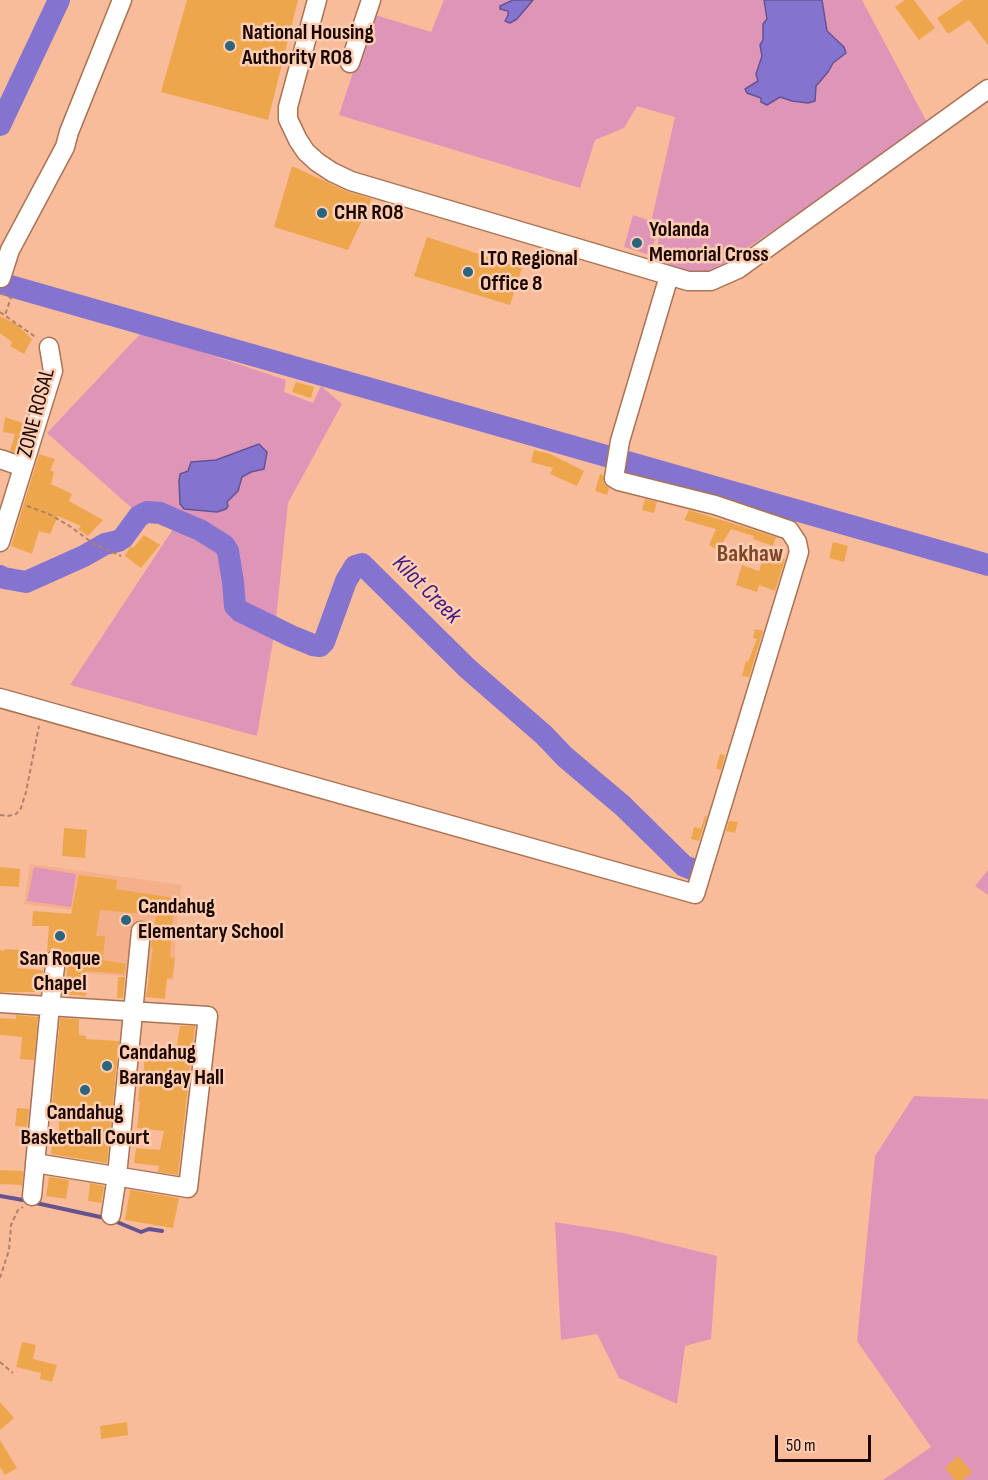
<!DOCTYPE html>
<style>
body{margin:0}
#map{position:relative;width:988px;height:1480px;overflow:hidden;background:#f9bc9b;font-family:"Sofia Sans Condensed",sans-serif}
canvas{display:block}
.scale{position:absolute;left:775px;top:1435px;width:96px;height:27px;box-sizing:border-box;border:3px solid #1a0700;border-top:0;padding-left:8px;font-size:18px;line-height:21px;white-space:nowrap;color:#1a0700;-webkit-text-stroke:4px #fecdb2;paint-order:stroke}
</style>
<div id="map">
<canvas width="988" height="1480"></canvas>
<div class="scale">50 m</div>
</div>
<script>
const g = document.querySelector('canvas').getContext('2d');
g.lineJoin = 'round';
function paint(path, color) { g.fillStyle = color; g.fill(path, 'evenodd'); }
const poly = rows => new Path2D(rows.map(r => 'M' + r).join(''));
function strokePath(path, color, width, dash) { g.strokeStyle = color; g.lineWidth = width; g.lineCap = dash ? 'butt' : 'round'; g.setLineDash(dash || []); g.stroke(path); }
function label(font, color, halo, rows, align = 'center') {
  g.font = font + ' "Sofia Sans Condensed",sans-serif'; g.lineWidth = 5; g.setLineDash([]); g.textBaseline = 'middle'; g.strokeStyle = halo; g.fillStyle = color; for (const [text, x, y, turn = 0] of rows) {
    g.save(); g.translate(x, y); g.rotate((+turn || 0) * Math.PI / 180); g.textAlign = isNaN(turn) ? turn : align; if (halo) g.strokeText(text, 0, 0); g.fillText(text, 0, 0); g.restore();
  }
}
const built = poly([
 [30,864,182,885,176,930,174,980,71,972,75,910,24,904]
]);
const green = poly([
 [444,0,862,0,928,124,727,262,707,272,682,271,654,258,663,223,652,218,675,117,637,106,624,128,595,140,580,188,339,115,372,14,431,32],
 [633,215,660,224,650,255,624,247],
 [142,332,286,380,284,392,313,403,321,386,342,404,288,503,276,619,245,604,234,545,229,539,199,521,164,506,146,502,134,510,47,433],
 [175,526,198,537,222,553,228,609,235,617,274,635,257,736,70,685],
 [34,867,76,874,71,907,27,901],
 [988,870,988,895,975,886],
 [914,1096,988,1099,988,1480,883,1480,931,1447,857,1341,875,1156],
 [555,1222,624,1233,717,1256,711,1339,685,1346,677,1404,619,1378,597,1334,561,1340]
]);
const water = poly([
 [513,0,533,0,517,19,510,23,505,21,508,15,508,11,500,9,500,6,513,0],
 [764,0,822,0,827,31,844,47,846,53,833,63,828,72,816,86,815,101,808,103,792,101,780,97,767,105,761,102,761,98,747,93,745,89,758,81,756,74,762,56,760,45,763,40,763,24,767,19,764,0],
 [259,444,267,452,264,469,251,472,242,477,238,491,227,502,228,506,226,509,217,512,184,509,180,504,179,481,180,474,188,471,191,462,216,460,259,444]
]);
const stream = poly([
 [0,1196,23,1200],
 [36,1203,105,1218],
 [112,1220,141,1232,149,1229,162,1231]
]);
const river = poly([
 [0,125,59,0],
 [0,283,988,565],
 [0,576,4,578,26,582,84,556,105,544,118,541,123,538,139,516,147,512,160,513,200,530,224,545,228,551,233,582,235,606,240,611,291,636,313,645,320,646,324,642,346,581,355,566,362,564,467,668,544,735,565,757,623,806,684,866,692,869]
]);
const building = poly([
 [187,0,298,0,268,120,161,92],
 [905,0,914,0,935,28,919,40,895,7],
 [964,0,988,0,988,45,969,20,948,34,937,18],
 [292,166,346,191,372,199,348,250,274,227],
 [427,237,522,268,510,305,414,276],
 [0,316,16,324,32,339,24,354,10,346,12,342,0,333],
 [296,382,314,387,311,398,292,392],
 [5,417,25,424,16,453,10,451,15,434,3,432],
 [534,450,550,454,584,471,577,486,550,474,553,468,531,462],
 [39,454,55,459,50,470,54,472,51,484,72,494,69,501,103,520,88,536,78,529,81,526,58,516,50,534,39,531,32,554,11,546],
 [600,474,603,475,604,483,609,488,607,495,595,491],
 [645,499,657,502,654,513,642,510],
 [689,510,776,537,773,546,753,539,754,536,731,529,718,550,709,545,716,529,684,520],
 [144,535,160,545,141,568,125,556,131,546,133,548],
 [833,542,848,546,844,562,829,558],
 [765,552,785,559,775,591,759,585,757,592,736,585,742,565,759,571],
 [755,629,763,631,749,677,742,676,746,661,748,662,757,639,753,638],
 [720,754,725,755,721,770,716,769],
 [705,816,707,816,699,841,691,839,694,827,701,829],
 [729,821,738,822,735,833,726,831],
 [64,828,87,830,85,858,62,856],
 [0,867,20,869,19,887,0,886],
 [79,875,117,880,116,889,174,898,170,957,175,958,172,978,167,978,165,999,146,997,153,948,151,947,156,915,100,910,96,936,105,936,103,960,126,964,124,974,86,971,86,996,66,994,67,955,58,948,52,948,47,952,49,926,32,926,33,911,71,914],
 [5,949,20,950,17,968,43,970,40,992,0,992,0,950,4,951],
 [118,977,125,977,123,998,117,998],
 [16,1015,38,1017,34,1060,20,1059,22,1037,0,1035,0,1018,16,1019],
 [60,1018,79,1019,79,1035,86,1036,86,1039,119,1041,107,1163,51,1154,53,1135,59,1136,59,1107,52,1106],
 [180,1026,195,1026,178,1175,158,1172,159,1166,134,1163,136,1148,160,1150,164,1131,137,1128,140,1102,138,1101,140,1080,143,1081,145,1048,176,1051],
 [17,1108,29,1109,27,1127,15,1126],
 [0,1170,23,1171,22,1185,0,1184],
 [49,1177,69,1180,66,1199,46,1196],
 [90,1183,104,1186,101,1203,88,1201],
 [130,1190,179,1198,173,1228,125,1220],
 [22,1342,36,1345,33,1359,57,1365,52,1382,40,1379,41,1373,16,1367],
 [0,1402,14,1418,0,1430],
 [127,1422,128,1435,101,1439,100,1426],
 [0,1440,17,1468,5,1475,0,1467],
 [958,1456,972,1472,963,1480,955,1480,945,1468]
]);
const path = poly([
 [2,293,11,298,5,315],
 [0,312,37,338],
 [27,506,49,514,71,527,94,544,121,556],
 [0,815,8,816,16,814,21,808,26,792,39,726],
 [0,1278,9,1250,11,1225,18,1210,23,1207],
 [0,1362,13,1373]
]);
const minor = poly([
 [317,0,288,107,288,119,298,140,306,152,317,162,332,172,351,181,688,281,711,281,738,269,988,89],
 [350,63,371,0],
 [1,278,10,250,65,147,69,132,122,0],
 [0,459,23,467],
 [0,542,53,371,49,347],
 [0,698,695,894,799,552,797,542,789,530,715,505,619,481,614,478,620,441,669,276],
 [0,1003,208,1016,188,1188,35,1163],
 [32,1196,50,1006,56,959],
 [111,1215,117,1176,141,931]
]);
const markers = [
 [230,46,6,"#2b647d"],
 [322,213,6,"#2b647d"],
 [637,243,6,"#2b647d"],
 [468,272,6,"#2b647d"],
 [126,920,6,"#2b647d"],
 [60,936,6,"#2b647d"],
 [107,1066,6,"#2b647d"],
 [85,1090,6,"#2b647d"]
];
const poiNames = [
 ["National Housing",242,33],
 ["Authority RO8",242,58],
 ["CHR RO8",334,213],
 ["Yolanda",649,230],
 ["Memorial Cross",649,255],
 ["LTO Regional",480,259],
 ["Office 8",480,284],
 ["Candahug",138,907],
 ["Elementary School",138,932],
 ["San Roque",60,959,"center"],
 ["Chapel",60,984,"center"],
 ["Candahug",119,1053],
 ["Barangay Hall",119,1078],
 ["Candahug",85,1113,"center"],
 ["Basketball Court",85,1138,"center"]
];
const streetNames = [
 ["ZONE ROSAL",37,413,-75]
];
const neighbourhoodNames = [
 ["Bakhaw",750,555]
];
const waterNames = [
 ["Kilot Creek",426,590,45]
];
paint(built, '#f3b08b');
paint(green, '#df95b7');
paint(water, '#8574cf');
strokePath(water, '#655391', 1.5);
strokePath(stream, '#655391', 4);
strokePath(river, '#8574cf', 22);
paint(building, '#eda64b');
strokePath(minor, '#aa7354', 21);
strokePath(path, '#b18269', 2, [4.5, 3]);
strokePath(minor, '#fff', 18);
for (const [x, y, r, color] of markers) { const dot = new Path2D(); dot.arc(x, y, r, 0, 2 * Math.PI); g.fillStyle = color; g.fill(dot); strokePath(dot, '#fecdb2', 2); }
label('bold 22px', '#1a0700', '#fecdb2', poiNames, 'left');
label('22px', '#1a0700', '#fecdb2', streetNames);
label('bold 24px', '#7b4829', '#fecdb2', neighbourhoodNames);
label('italic 24px', '#3e1a86', '#fecdb2', waterNames);
</script>
